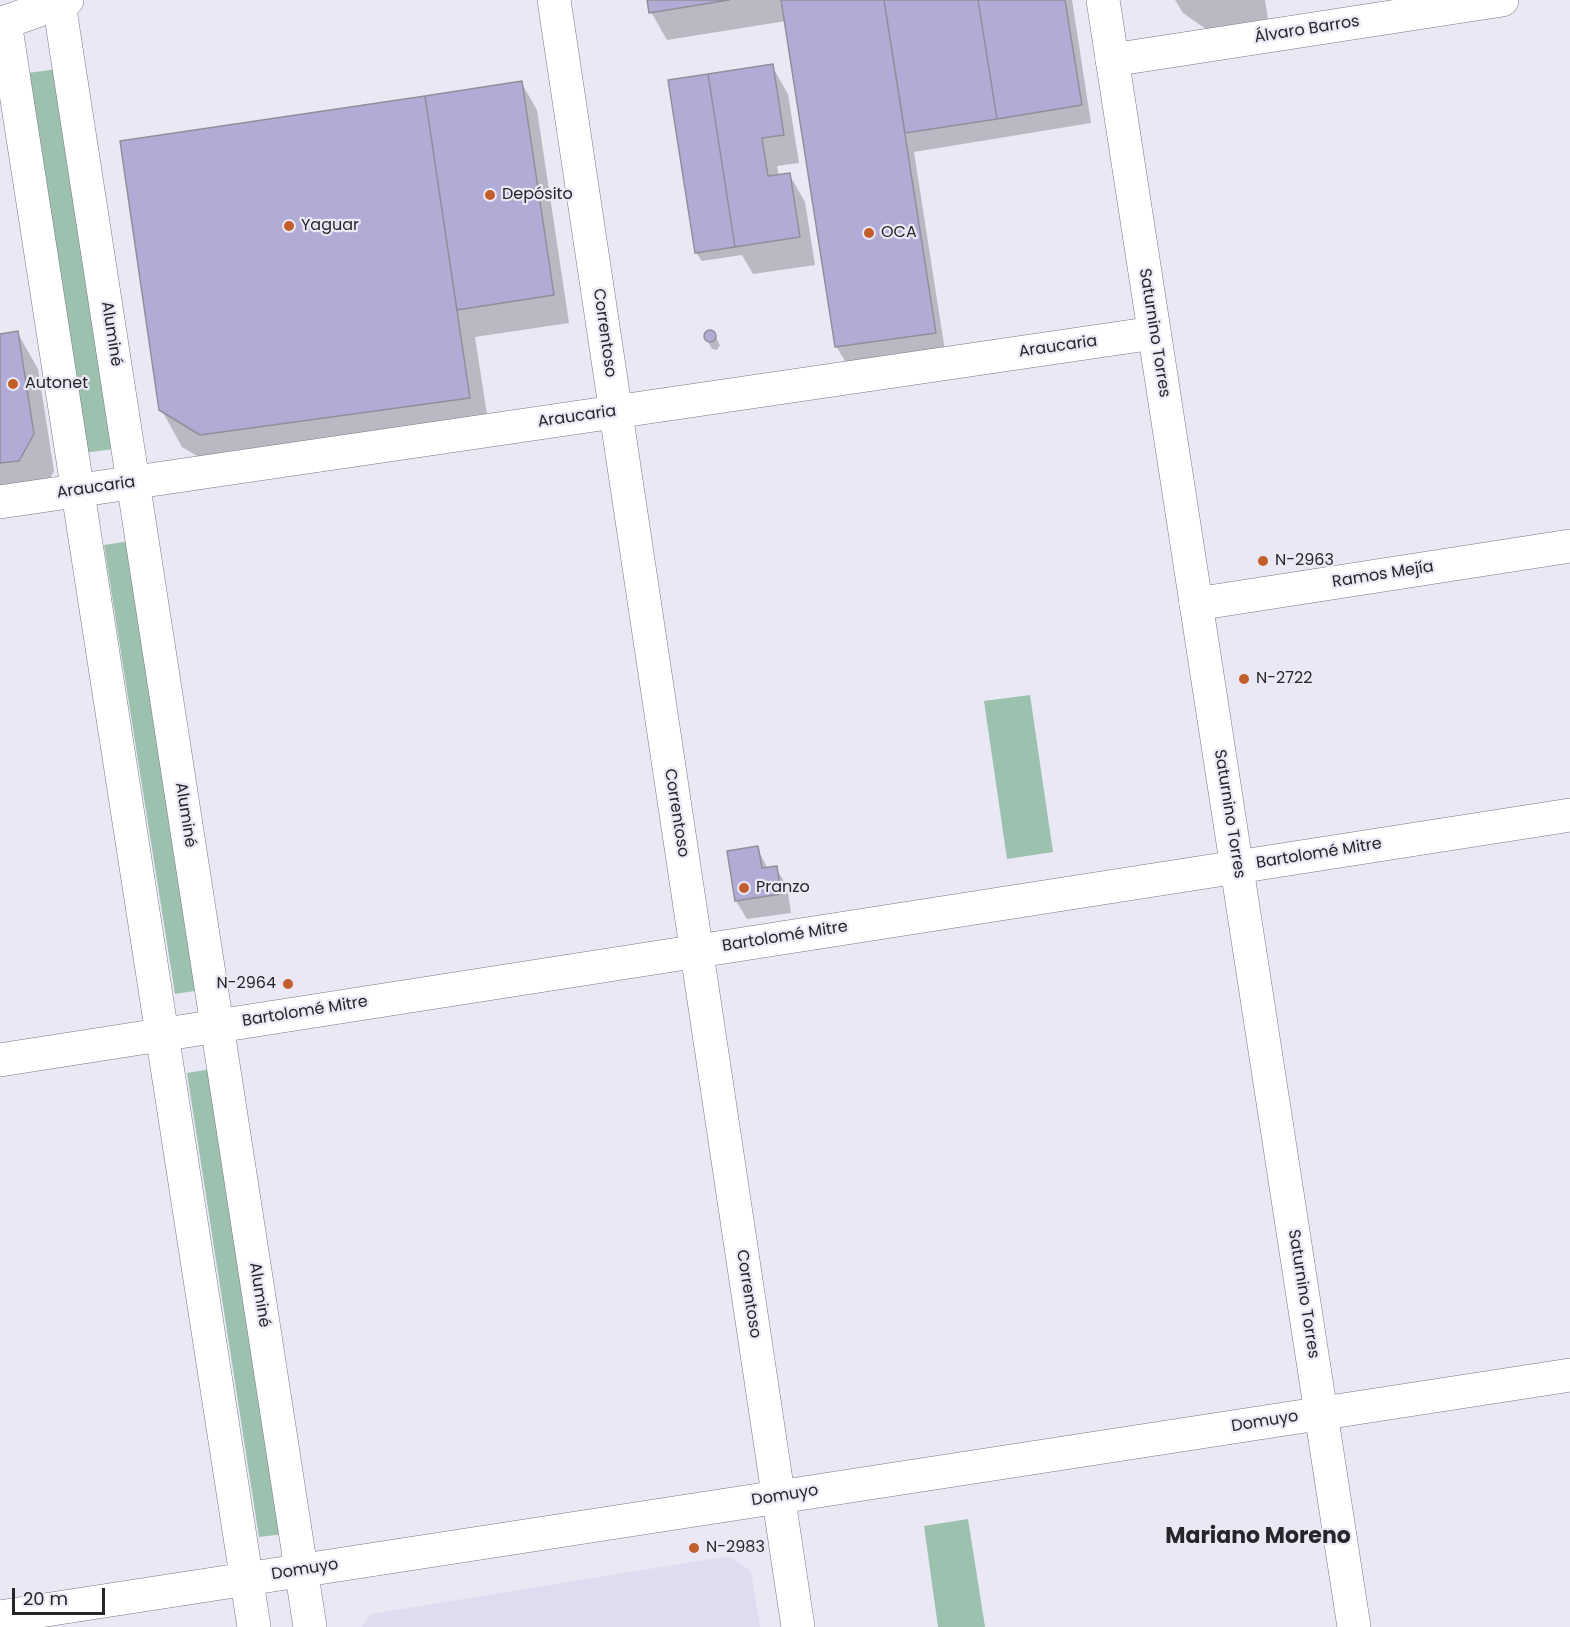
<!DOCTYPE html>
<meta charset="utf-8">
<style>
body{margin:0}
#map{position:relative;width:1570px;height:1627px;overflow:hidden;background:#e9e8f4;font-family:Poppins,sans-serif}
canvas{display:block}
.scale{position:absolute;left:12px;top:1588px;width:93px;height:27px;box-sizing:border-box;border:3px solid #26262a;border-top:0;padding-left:8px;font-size:18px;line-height:21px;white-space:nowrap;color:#26262a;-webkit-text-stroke:4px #e9e8f4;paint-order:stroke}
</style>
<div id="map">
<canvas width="1570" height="1627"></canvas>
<div class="scale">20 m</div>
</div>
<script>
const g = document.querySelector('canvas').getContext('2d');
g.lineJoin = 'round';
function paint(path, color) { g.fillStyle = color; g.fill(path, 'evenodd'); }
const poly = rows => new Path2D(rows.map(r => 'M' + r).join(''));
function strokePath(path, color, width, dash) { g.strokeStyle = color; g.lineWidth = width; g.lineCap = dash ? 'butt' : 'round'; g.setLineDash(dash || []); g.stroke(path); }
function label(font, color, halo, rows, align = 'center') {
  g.font = font + ' Poppins,sans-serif'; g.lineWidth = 4.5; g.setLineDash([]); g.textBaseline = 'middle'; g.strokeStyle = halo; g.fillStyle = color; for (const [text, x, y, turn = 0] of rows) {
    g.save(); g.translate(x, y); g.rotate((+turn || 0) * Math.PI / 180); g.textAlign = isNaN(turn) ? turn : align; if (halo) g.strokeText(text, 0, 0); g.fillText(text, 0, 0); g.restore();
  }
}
const built = poly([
 [729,1556,751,1571,760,1627,362,1627,371,1614]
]);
const green = poly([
 [57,69,113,449,84,453,28,73],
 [130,541,201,990,175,994,104,545],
 [1030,695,1053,852,1007,859,984,701],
 [211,1069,284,1534,259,1537,187,1073],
 [968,1519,985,1627,938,1627,924,1526]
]);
const shadow = poly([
 [649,0,1072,0,1091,123,914,152,945,351,847,364,836,346,786,21,667,40,651,12],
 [1175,0,1265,0,1268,19,1206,29,1183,13],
 [772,66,788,94,799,163,777,166,779,176,789,174,805,202,815,265,753,274,742,255,702,261,696,253],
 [521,82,537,110,569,323,475,337,490,434,222,471,182,447,161,409,424,97,426,102],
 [17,332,38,369,54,471,40,497,0,503,0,335],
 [710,332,715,336,720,345,717,350,712,349,707,340,707,334],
 [757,848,768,869,776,868,787,886,791,913,747,919,736,901]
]);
const building = poly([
 [647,0,729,0,649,13,647,0],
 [781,0,884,0,936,333,835,347,781,0],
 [884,0,978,0,997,119,905,133,884,0],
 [978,0,1065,0,1082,105,997,119,978,0],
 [773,64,784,135,762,138,768,176,790,173,800,237,735,247,708,74,773,64],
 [708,74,735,247,695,253,668,80,708,74],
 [522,81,554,295,457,310,425,96,522,81],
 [425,96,470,398,200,435,159,410,120,141,425,96],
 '704 336a6 6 0 1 1 12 0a6 6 0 1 1-12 0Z',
 [18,331,34,434,19,461,0,463,0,334,18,331],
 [758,846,762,868,777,866,781,894,735,901,727,851,758,846]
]);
const street = poly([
 [554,0,798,1627],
 [59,3,310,1627],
 [5,22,254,1627],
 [1112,60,1502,0],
 [0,502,1154,333],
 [1196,604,1570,546],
 [0,1060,1570,815],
 [0,1617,1570,1375]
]);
const secondary = poly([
 [1103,0,1354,1627]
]);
const highway = poly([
 [0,24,67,0]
]);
const markers = [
 [490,195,6,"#c35e2b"],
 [289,226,6,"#c35e2b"],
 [869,233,6,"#c35e2b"],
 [13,384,6,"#c35e2b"],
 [1263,561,6,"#c35e2b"],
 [1244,679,6,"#c35e2b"],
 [744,888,6,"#c35e2b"],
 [288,984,6,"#c35e2b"],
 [694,1548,6,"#c35e2b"]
];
const streetNames = [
 ["Álvaro Barros",1307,30,-9],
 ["Correntoso",604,333,82],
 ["Saturnino Torres",1154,333,81],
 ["Aluminé",111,334,81],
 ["Araucaria",1058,347,-8],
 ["Araucaria",577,417,-8],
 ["Araucaria",96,488,-8],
 ["Ramos Mejía",1383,575,-9],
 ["Correntoso",676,813,81],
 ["Saturnino Torres",1229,814,81],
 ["Aluminé",185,815,81],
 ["Bartolomé Mitre",1319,854,-9],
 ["Bartolomé Mitre",785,937,-9],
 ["Bartolomé Mitre",305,1012,-9],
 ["Correntoso",748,1294,81],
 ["Saturnino Torres",1303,1294,81],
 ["Aluminé",259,1295,81],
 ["Domuyo",1265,1422,-9],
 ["Domuyo",785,1496,-9],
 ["Domuyo",305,1570,-9]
];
const poiNames = [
 ["Depósito",502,195],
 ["Yaguar",301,226],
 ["OCA",881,233],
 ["Autonet",25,384],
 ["N-2963",1275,561],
 ["N-2722",1256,679],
 ["Pranzo",756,888],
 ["N-2964",276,984,"right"],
 ["N-2983",706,1548]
];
const districtNames = [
 ["Mariano Moreno",1258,1537]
];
paint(built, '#dedcef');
paint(green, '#9cc1ae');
paint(shadow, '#0003');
paint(building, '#b0acd6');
strokePath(building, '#908f99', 1.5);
strokePath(street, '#787781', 34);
strokePath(secondary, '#787781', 34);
strokePath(highway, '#787781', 34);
strokePath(street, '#fff', 33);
strokePath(secondary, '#fff', 33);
strokePath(highway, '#fff', 33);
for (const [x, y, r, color] of markers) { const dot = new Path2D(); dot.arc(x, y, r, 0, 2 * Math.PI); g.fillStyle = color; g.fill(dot); strokePath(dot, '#e9e8f4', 2); }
label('16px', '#26262a', '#e9e8f4', streetNames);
label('16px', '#26262a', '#e9e8f4', poiNames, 'left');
label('bold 22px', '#26262a', '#e9e8f4', districtNames);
</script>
